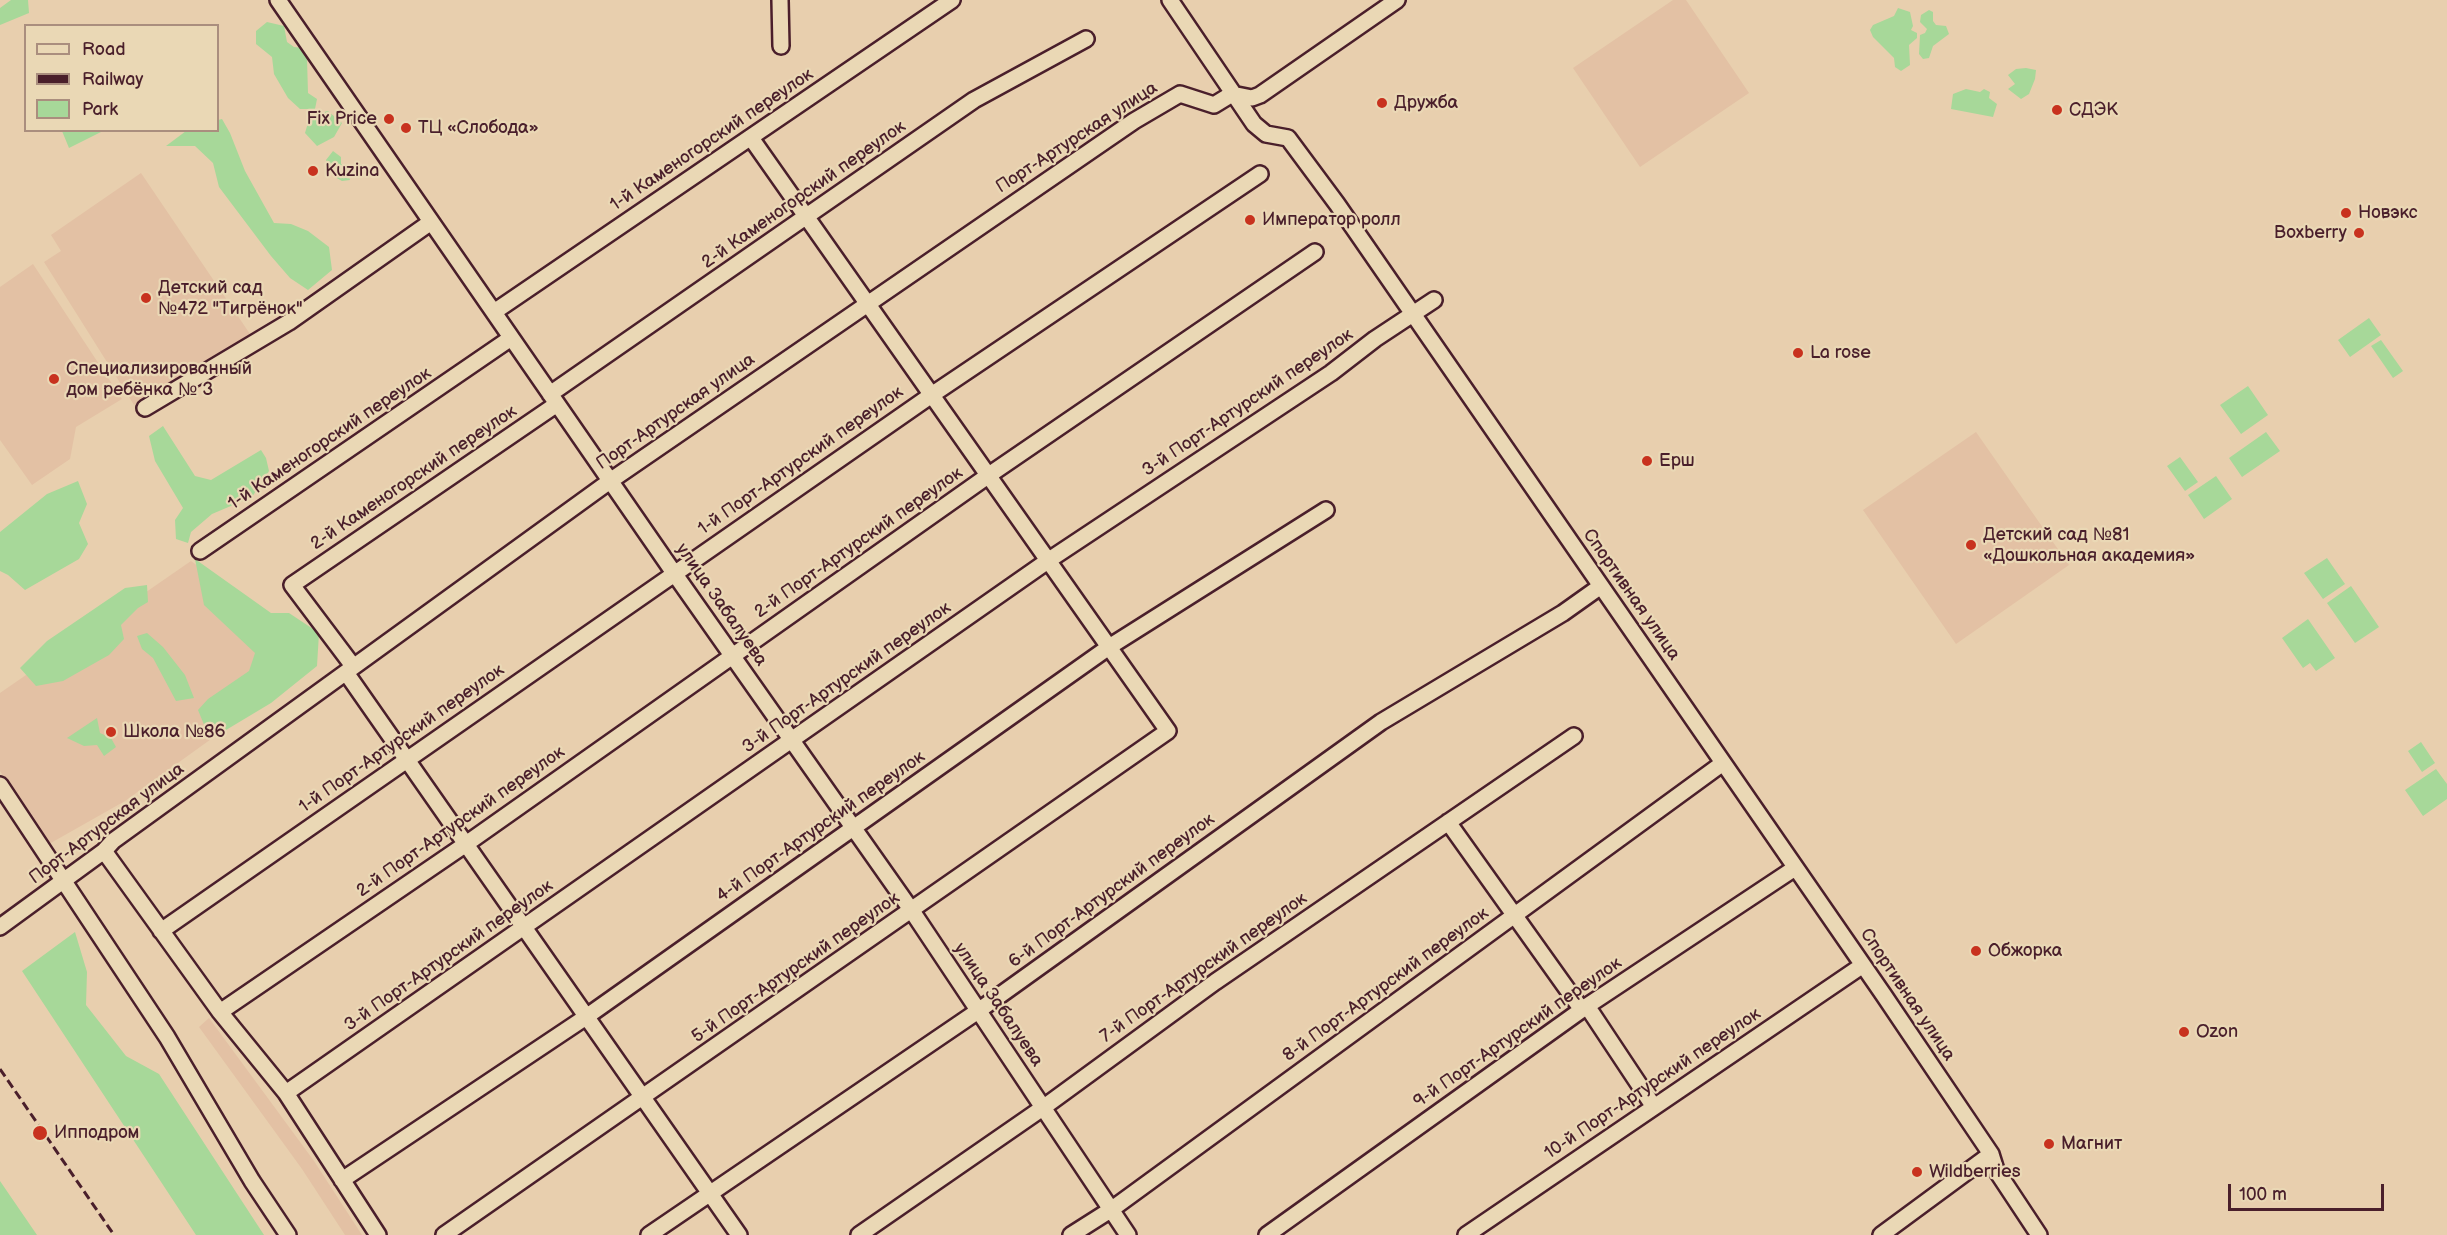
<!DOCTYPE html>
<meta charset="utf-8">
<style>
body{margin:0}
#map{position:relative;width:2447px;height:1235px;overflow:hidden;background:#e8cfae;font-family:"Balsamiq Sans",sans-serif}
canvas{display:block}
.legend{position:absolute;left:24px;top:24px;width:195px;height:108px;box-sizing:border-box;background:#ead8b5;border:2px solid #aa8e7e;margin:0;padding:8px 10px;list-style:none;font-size:18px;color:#4a1f2b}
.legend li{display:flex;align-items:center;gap:12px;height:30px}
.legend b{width:30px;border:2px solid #aa8e7e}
.scale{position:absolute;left:2228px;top:1184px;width:156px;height:27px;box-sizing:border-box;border:3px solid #4a1f2b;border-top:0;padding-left:8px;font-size:18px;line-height:21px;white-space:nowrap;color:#4a1f2b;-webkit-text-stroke:4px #ead8b5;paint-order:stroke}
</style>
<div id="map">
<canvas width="2447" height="1235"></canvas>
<ul class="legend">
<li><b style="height:8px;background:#ead8b5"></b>Road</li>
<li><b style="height:8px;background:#4a1f2b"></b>Railway</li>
<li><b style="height:16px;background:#a7d899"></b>Park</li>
</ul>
<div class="scale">100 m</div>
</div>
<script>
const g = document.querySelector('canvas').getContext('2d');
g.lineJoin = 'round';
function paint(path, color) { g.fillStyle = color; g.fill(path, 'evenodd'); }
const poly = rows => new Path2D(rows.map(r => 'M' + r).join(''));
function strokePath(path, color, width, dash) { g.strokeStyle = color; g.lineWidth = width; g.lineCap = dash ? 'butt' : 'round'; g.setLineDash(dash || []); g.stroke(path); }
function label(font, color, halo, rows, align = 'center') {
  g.font = font + ' "Balsamiq Sans",sans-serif'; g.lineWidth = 4.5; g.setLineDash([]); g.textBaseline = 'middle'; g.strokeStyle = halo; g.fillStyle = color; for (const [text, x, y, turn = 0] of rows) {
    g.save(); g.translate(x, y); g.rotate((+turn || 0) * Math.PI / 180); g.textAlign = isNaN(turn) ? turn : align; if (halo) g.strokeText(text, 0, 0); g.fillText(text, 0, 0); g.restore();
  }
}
const built = poly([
 [1673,0,1686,0,1749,93,1640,167,1573,68],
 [141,173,250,334,134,405,44,262,61,251,51,235],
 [33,264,122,399,76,427,70,459,32,485,0,440,0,287],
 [1976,432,2069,565,1956,644,1863,510],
 [191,561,299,640,314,665,125,801,49,844,0,771,0,693],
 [209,1018,314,1161,362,1235,345,1235,302,1169,199,1027]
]);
const green = poly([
 [11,0,28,0,29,13,0,25,0,8],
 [1898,8,1910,12,1913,26,1911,30,1917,33,1917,38,1909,45,1910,65,1901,71,1895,67,1894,58,1873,37,1870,30,1873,25,1894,16],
 [1929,10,1933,12,1933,21,1936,25,1946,26,1949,34,1933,46,1929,58,1923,59,1919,54,1920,35,1925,33,1927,29,1920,22,1921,15],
 [267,22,284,26,287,42,294,47,303,48,307,59,308,93,317,99,315,109,300,109,288,98,274,74,272,57,256,44,256,31],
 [2026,68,2036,70,2035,79,2029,94,2021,99,2008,89,2015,84,2008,75,2016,69],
 [1966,89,1980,92,1984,89,1990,92,1989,98,1997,104,1993,117,1951,109,1953,94],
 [328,111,342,123,334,137,317,146,305,133,310,116],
 [222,119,230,133,245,171,274,223,291,224,308,231,329,247,332,270,308,290,290,278,271,256,219,187,213,163,195,146,166,146,186,131,218,130,218,120],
 [62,131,103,131,69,148],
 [333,151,341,157,341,164,347,167,350,180,342,181,333,176,326,160],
 [2369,318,2381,335,2350,357,2338,340],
 [2381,340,2403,371,2393,378,2371,346],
 [2248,386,2268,415,2241,434,2220,405],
 [163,426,195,476,211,480,261,450,266,458,269,471,252,497,212,514,191,532,188,543,176,539,175,520,183,508,155,461,149,436],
 [2266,432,2280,451,2242,477,2229,458],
 [2180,457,2198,482,2185,491,2167,466],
 [2216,476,2232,499,2204,519,2188,495],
 [78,481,87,504,79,523,88,544,79,559,25,590,8,575,0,571,0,532,47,494],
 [2327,558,2345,584,2323,599,2304,573],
 [195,559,271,613,289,613,319,633,317,666,271,703,221,733,207,732,198,710,208,699,249,671,255,653,204,605],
 [147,585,148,602,138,608,121,625,124,639,109,655,63,681,36,686,20,668,47,641,125,588],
 [2351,586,2379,627,2355,643,2327,603],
 [2308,619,2335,658,2316,671,2310,663,2303,668,2282,638],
 [147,633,163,647,185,675,194,698,176,701,153,658,142,649,137,636],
 [97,718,100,733,111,738,116,747,104,756,97,745,84,746,67,738],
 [2421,742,2435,763,2422,772,2408,751],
 [2436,769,2447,784,2447,799,2423,816,2405,790],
 [75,932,87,972,86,1005,126,1056,159,1074,264,1235,196,1235,22,971],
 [0,1181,37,1235,0,1235]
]);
const minor = poly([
 [278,0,674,573,912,911,1128,1235],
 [780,0,781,46],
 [1170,0,1254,124,1266,134,1288,138,1337,204,1883,994,1991,1154,1996,1170,2039,1235],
 [1232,94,1252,98,1260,95,1397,0],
 [494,312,952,0],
 [550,394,974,100,1086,39],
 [145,408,289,322,431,222],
 [200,551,511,338],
 [353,666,292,585,557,404],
 [347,674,739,1235],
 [0,785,167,1037,252,1181,288,1235],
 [1448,822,1582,1010],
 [104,851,220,1012,286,1093,378,1235],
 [0,927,104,851,113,841,610,481,1134,121,1180,94,1214,105,1232,94],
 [161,931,933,394,1260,174],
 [1587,1006,1654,1107],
 [220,1012,466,844,989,475,1315,252],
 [286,1093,1049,560,1331,373,1375,339,1434,300],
 [342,1180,586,1017,1109,647,1326,510],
 [444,1235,1168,731,751,138],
 [649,1235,978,1011,1381,722,1563,613,1601,586],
 [859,1235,1044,1107,1215,982,1574,736],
 [1071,1235,1112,1209,1723,763],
 [1267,1235,1587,1006,1795,868],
 [1466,1235,1863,965],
 [1881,1235,1991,1154]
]);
const rail = poly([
 [0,1069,114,1235]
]);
const markers = [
 [1382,103,6,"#c8321e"],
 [2057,110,6,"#c8321e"],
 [389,119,6,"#c8321e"],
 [406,128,6,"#c8321e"],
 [313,171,6,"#c8321e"],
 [2346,213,6,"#c8321e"],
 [1250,220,6,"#c8321e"],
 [2359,233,6,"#c8321e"],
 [146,298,6,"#c8321e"],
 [1798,353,6,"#c8321e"],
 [54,379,6,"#c8321e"],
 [1647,461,6,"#c8321e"],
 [1971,545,6,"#c8321e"],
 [111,732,6,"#c8321e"],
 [1976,951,6,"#c8321e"],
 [2184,1032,6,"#c8321e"],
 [40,1133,8,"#c8321e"],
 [2049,1144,6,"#c8321e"],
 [1917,1172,6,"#c8321e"]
];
const poiNames = [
 ["Дружба",1394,103],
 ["СДЭК",2069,110],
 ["Fix Price",377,119,"right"],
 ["ТЦ «Слобода»",418,128],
 ["Kuzina",325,171],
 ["Новэкс",2358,213],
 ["Император ролл",1262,220],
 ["Boxberry",2347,233,"right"],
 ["Детский сад",158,288],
 ["№472 \"Тигрёнок\"",158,309],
 ["La rose",1810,353],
 ["Специализированный",66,369],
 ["дом ребёнка № 3",66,390],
 ["Ерш",1659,461],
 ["Детский сад №81",1983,535],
 ["«Дошкольная академия»",1983,556],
 ["Школа №86",123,732],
 ["Обжорка",1988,951],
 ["Ozon",2196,1032],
 ["Ипподром",54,1133],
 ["Магнит",2061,1144],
 ["Wildberries",1929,1172]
];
const streetNames = [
 ["Порт-Артурская улица",1077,138,-33],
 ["1-й Каменогорский переулок",712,140,-34],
 ["2-й Каменогорский переулок",804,195,-35],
 ["3-й Порт-Артурский переулок",1248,403,-34],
 ["Порт-Артурская улица",676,412,-35],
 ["1-й Каменогорский переулок",330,439,-34],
 ["1-й Порт-Артурский переулок",801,461,-35],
 ["2-й Каменогорский переулок",414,478,-34],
 ["2-й Порт-Артурский переулок",859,543,-35],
 ["Спортивная улица",1631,595,55],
 ["улица Забалуева",721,605,55],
 ["3-й Порт-Артурский переулок",847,678,-35],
 ["1-й Порт-Артурский переулок",402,739,-35],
 ["2-й Порт-Артурский переулок",461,822,-35],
 ["Порт-Артурская улица",107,824,-37],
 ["4-й Порт-Артурский переулок",821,827,-35],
 ["6-й Порт-Артурский переулок",1112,891,-36],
 ["3-й Порт-Артурский переулок",449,956,-35],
 ["5-й Порт-Артурский переулок",796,968,-35],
 ["7-й Порт-Артурский переулок",1204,968,-35],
 ["8-й Порт-Артурский переулок",1386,985,-36],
 ["Спортивная улица",1907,995,56],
 ["улица Забалуева",998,1005,56],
 ["9-й Порт-Артурский переулок",1518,1033,-35],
 ["10-й Порт-Артурский переулок",1653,1084,-34]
];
paint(built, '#e3c1a4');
paint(green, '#a7d899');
strokePath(minor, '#4a1f2b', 20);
strokePath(minor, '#ead8b5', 15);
strokePath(rail, '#4a1f2b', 3, [9, 4.5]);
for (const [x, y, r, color] of markers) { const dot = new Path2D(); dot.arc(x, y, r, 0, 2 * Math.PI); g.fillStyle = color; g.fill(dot); strokePath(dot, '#ead8b5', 2); }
label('18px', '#4a1f2b', '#ead8b5', poiNames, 'left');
label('18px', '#4a1f2b', '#ead8b5', streetNames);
</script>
